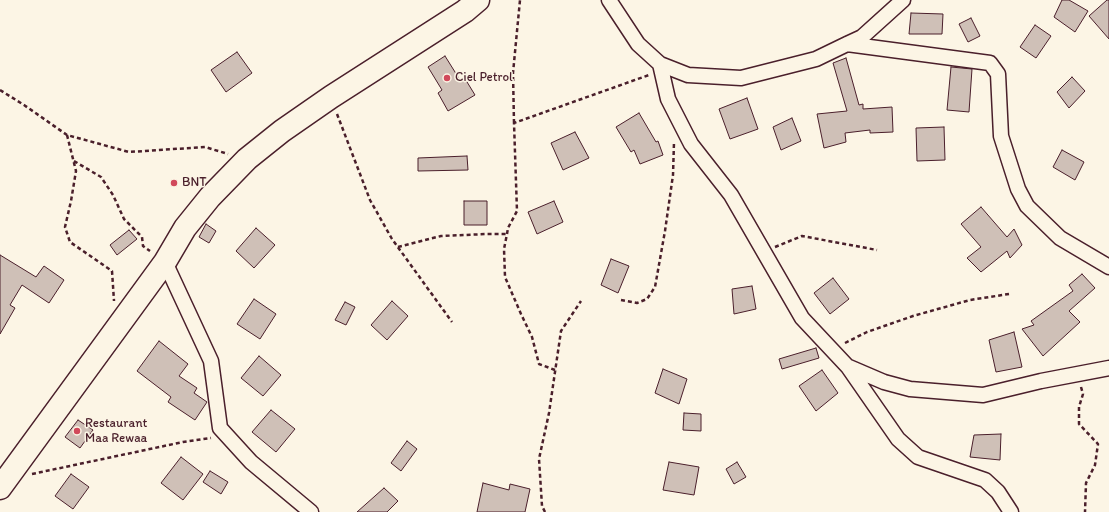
<!DOCTYPE html>
<style>
body{margin:0}
canvas{display:block;background:#fcf5e5}
</style>
<canvas width="1109" height="512"></canvas>
<script>
const g = document.querySelector('canvas').getContext('2d');
g.lineJoin = 'round';
function paint(path, color) { g.fillStyle = color; g.fill(path, 'evenodd'); }
const poly = rows => new Path2D(rows.map(r => 'M' + r).join(''));
function strokePath(path, color, width, dash) { g.strokeStyle = color; g.lineWidth = width; g.lineCap = dash ? 'butt' : 'round'; g.setLineDash(dash || []); g.stroke(path); }
function label(font, color, halo, rows, align = 'center') {
  g.font = font + ' Itim,sans-serif'; g.lineWidth = 3; g.setLineDash([]); g.textBaseline = 'middle'; g.strokeStyle = halo; g.fillStyle = color; for (const [text, x, y, turn = 0] of rows) {
    g.save(); g.translate(x, y); g.rotate((+turn || 0) * Math.PI / 180); g.textAlign = isNaN(turn) ? turn : align; if (halo) g.strokeText(text, 0, 0); g.fillText(text, 0, 0); g.restore();
  }
}
const building = poly([
 [1062,0,1069,0,1088,11,1075,32,1054,17,1062,0],
 [1107,0,1109,0,1109,39,1089,16,1107,0],
 [911,13,943,14,942,34,909,34,911,13],
 [971,18,980,36,968,42,959,24,971,18],
 [1035,25,1051,36,1036,58,1020,47,1035,25],
 [237,52,252,73,226,92,211,70,237,52],
 [445,56,460,80,464,77,475,95,448,111,438,93,442,90,428,67,445,56],
 [846,58,859,105,863,104,863,109,892,107,893,132,870,133,870,130,845,133,846,142,824,148,817,114,847,111,833,63,846,58],
 [951,67,972,69,969,112,947,110,951,67],
 [1072,77,1085,91,1069,108,1057,92,1072,77],
 [747,98,758,129,730,139,719,109,747,98],
 [639,113,656,142,658,141,663,155,640,164,634,150,631,152,616,127,639,113],
 [792,118,801,141,781,150,773,127,792,118],
 [944,127,945,160,917,161,916,128,944,127],
 [575,132,589,158,563,170,551,143,575,132],
 [1062,150,1084,162,1075,180,1053,167,1062,150],
 [467,156,468,170,418,171,418,158,467,156],
 [464,201,487,201,487,225,464,225,464,201],
 [554,201,563,222,537,234,528,212,554,201],
 [981,207,1007,237,1014,229,1022,245,1010,258,1007,251,981,272,967,258,981,247,961,224,981,207],
 [206,224,216,231,209,243,199,237,206,224],
 [256,228,275,245,254,268,236,251,256,228],
 [129,230,137,239,117,255,110,245,129,230],
 [0,255,36,277,44,266,64,280,49,303,22,285,10,305,15,308,0,334,0,255],
 [611,259,629,266,618,293,601,285,611,259],
 [1082,274,1095,288,1069,311,1080,322,1043,356,1022,329,1034,325,1031,321,1073,291,1069,285,1082,274],
 [833,278,849,299,830,314,814,293,833,278],
 [752,286,756,309,734,314,732,289,752,286],
 [254,299,276,314,260,339,237,324,254,299],
 [392,301,408,316,387,340,371,325,392,301],
 [345,302,355,307,346,325,335,320,345,302],
 [1014,332,1022,367,996,372,989,340,1014,332],
 [159,341,188,364,179,376,197,388,194,393,207,402,195,420,168,402,171,397,137,371,159,341],
 [816,348,819,358,782,369,779,359,816,348],
 [259,356,281,375,263,396,241,378,259,356],
 [663,369,687,379,679,404,655,393,663,369],
 [822,370,838,393,816,411,799,386,822,370],
 [271,410,295,429,276,452,252,432,271,410],
 [684,413,701,414,701,431,683,430,684,413],
 [78,420,93,430,80,448,65,437,78,420],
 [1001,434,1000,460,970,457,974,435,1001,434],
 [407,441,417,449,401,471,391,463,407,441],
 [181,457,203,474,183,500,161,483,181,457],
 [669,462,699,467,694,495,663,490,669,462],
 [737,462,746,477,734,484,726,469,737,462],
 [210,471,228,482,221,494,203,482,210,471],
 [71,474,89,487,73,509,55,496,71,474],
 [483,483,509,490,510,484,530,489,525,512,477,512,483,483],
 [384,488,398,501,387,512,357,512,384,488]
]);
const path = poly([
 [0,90,24,105,67,135,129,152,205,147,228,154],
 [337,114,370,200,392,239,452,322],
 [514,123,513,73,520,0],
 [67,135,76,171,71,201,65,227,70,242,112,271,114,301],
 [74,161,101,177,113,195,124,219,142,237,143,246,150,251],
 [398,247,441,236,487,234,507,234],
 [775,247,802,236,877,250],
 [621,300,637,303,647,299,655,287,665,231,673,175,674,142],
 [845,343,867,332,913,316,970,300,1009,294],
 [555,370,539,364,532,337,521,314,505,277,504,249,507,234,508,228,517,211,514,123,649,75],
 [1081,387,1083,394,1079,407,1079,424,1098,444,1095,465,1086,483,1085,512],
 [32,474,183,442,211,438],
 [545,512,542,506,539,459,549,413,561,331,581,301]
]);
const minor = poly([
 [609,0,638,44,660,64,688,75,741,78,816,59,847,44,862,37,903,0],
 [847,44,990,63,998,74,1001,136,1018,189,1027,206,1060,238,1109,267],
 [660,64,668,99,691,144,731,195,802,318,848,367,898,439,918,457,985,480,998,492,1011,512],
 [165,262,211,361,220,428,251,462,311,512],
 [849,367,884,382,910,389,983,395,1041,381,1109,368]
]);
const trunk = poly([
 [0,488,165,262,185,228,210,197,247,159,282,131,331,97,465,11,478,0]
]);
const markers = [
 [447,78,4,"#d1495b"],
 [174,183,4,"#d1495b"],
 [77,431,4,"#d1495b"]
];
const poiNames = [
 ["Ciel Petrol",455,78],
 ["BNT",182,183],
 ["Restaurant",85,424],
 ["Maa Rewaa",85,439]
];
paint(building, '#cfc0b7');
strokePath(building, '#4a1f2b', 1);
strokePath(minor, '#4a1f2b', 17);
strokePath(trunk, '#4a1f2b', 25);
strokePath(path, '#4a1f2b', 2.5, [4, 3]);
strokePath(minor, '#fcf5e5', 14);
strokePath(trunk, '#fcf5e5', 22);
for (const [x, y, r, color] of markers) { const dot = new Path2D(); dot.arc(x, y, r, 0, 2 * Math.PI); g.fillStyle = color; g.fill(dot); strokePath(dot, '#fcf5e5', 1.5); }
label('13px', '#4a1f2b', '#fcf5e5', poiNames, 'left');
</script>
